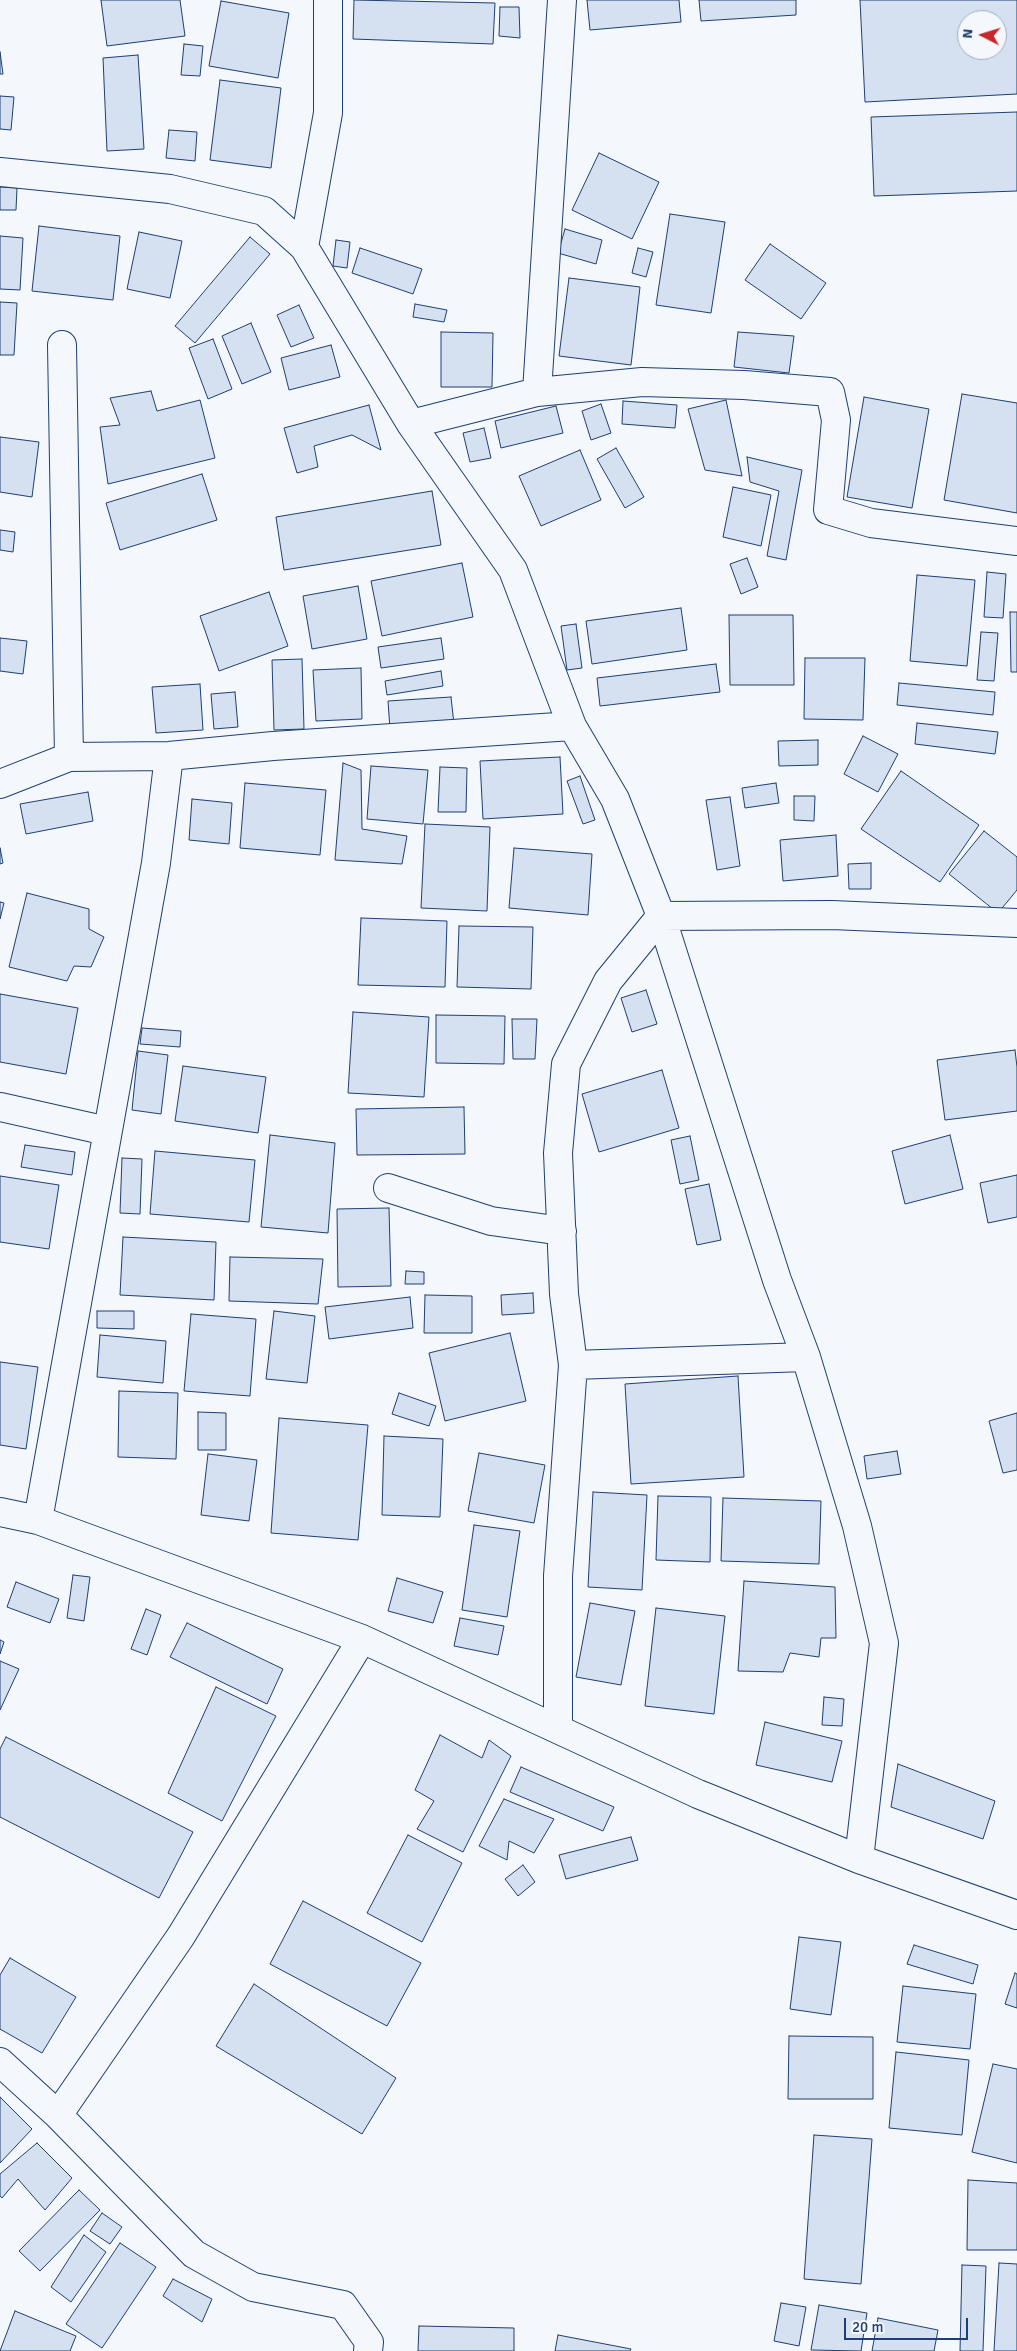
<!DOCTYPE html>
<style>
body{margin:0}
#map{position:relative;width:1017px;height:2351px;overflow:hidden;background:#f4f7fb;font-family:Signika,sans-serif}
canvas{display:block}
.north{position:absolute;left:957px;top:10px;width:50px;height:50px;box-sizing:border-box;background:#f4f7fb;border:1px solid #9eadc5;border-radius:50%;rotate:275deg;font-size:14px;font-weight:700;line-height:20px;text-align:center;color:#1d3f73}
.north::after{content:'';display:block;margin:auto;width:18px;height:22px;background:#c62828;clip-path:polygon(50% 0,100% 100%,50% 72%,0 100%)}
.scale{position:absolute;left:844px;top:2318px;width:124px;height:22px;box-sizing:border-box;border:2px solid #1d3f73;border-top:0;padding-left:6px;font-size:15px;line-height:18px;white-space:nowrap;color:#1d3f73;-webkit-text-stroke:4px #f4f7fb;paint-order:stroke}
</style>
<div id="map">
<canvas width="1017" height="2351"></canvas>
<div class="north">N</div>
<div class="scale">20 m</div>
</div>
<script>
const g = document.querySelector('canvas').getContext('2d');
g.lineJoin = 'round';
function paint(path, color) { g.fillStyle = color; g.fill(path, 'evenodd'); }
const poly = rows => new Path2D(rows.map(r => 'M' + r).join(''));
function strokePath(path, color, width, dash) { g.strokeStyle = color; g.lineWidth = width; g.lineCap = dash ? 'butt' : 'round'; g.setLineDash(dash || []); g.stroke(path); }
const building = poly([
 [101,0,180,0,185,36,107,46,101,0],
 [354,0,495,3,493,44,353,39,354,0],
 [587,0,679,0,681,22,590,30,587,0],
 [699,0,796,0,796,15,701,21,699,0],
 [860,0,1017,0,1017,94,865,102,860,0],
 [967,20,997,20,997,50,967,50,967,20],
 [221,1,289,13,278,78,209,66,221,1],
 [500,7,519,7,520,38,499,36,500,7],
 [184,44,203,46,200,76,181,75,184,44],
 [0,52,3,74,0,74,0,52],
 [138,55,144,149,107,151,103,58,138,55],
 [220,80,281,88,271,168,210,160,220,80],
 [0,96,14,97,11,130,0,129,0,96],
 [1017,112,1017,191,874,196,871,117,1017,112],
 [169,130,197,132,195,161,166,158,169,130],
 [599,153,659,182,632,239,572,210,599,153],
 [0,187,17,188,16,210,0,210,0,187],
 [670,214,725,222,711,313,656,305,670,214],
 [39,226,120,236,113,300,32,291,39,226],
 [565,229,602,240,596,264,558,253,565,229],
 [139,232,182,241,170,298,127,289,139,232],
 [0,236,23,238,20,290,0,289,0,236],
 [250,237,270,254,195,343,175,326,250,237],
 [336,240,350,242,347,268,333,266,336,240],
 [770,244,826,283,801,319,745,280,770,244],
 [360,248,422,269,413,294,352,273,360,248],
 [638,248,653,252,646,277,632,273,638,248],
 [569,278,640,287,631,365,559,356,569,278],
 [0,302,17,303,14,355,0,355,0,302],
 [415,304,447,310,444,322,413,317,415,304],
 [299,305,314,338,291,347,277,315,299,305],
 [251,323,271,372,242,384,222,336,251,323],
 [441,332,493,333,492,387,441,387,441,332],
 [738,332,794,336,789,373,734,367,738,332],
 [213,339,232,389,208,399,189,348,213,339],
 [331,345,340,377,289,390,281,358,331,345],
 [151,391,157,411,200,400,215,458,108,484,100,427,120,425,110,398,151,391],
 [962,394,1017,403,1017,513,944,500,962,394],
 [864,397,929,409,912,508,847,497,864,397],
 [726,400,742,476,705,470,688,409,726,400],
 [623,401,677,405,675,428,622,424,623,401],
 [601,404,611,433,591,440,582,411,601,404],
 [369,405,381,450,352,435,314,446,318,467,297,473,284,428,369,405],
 [556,406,563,433,501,448,495,421,556,406],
 [484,428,491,458,470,462,463,433,484,428],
 [0,437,39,442,32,497,0,492,0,437],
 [616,448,644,497,625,508,597,459,616,448],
 [580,450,601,500,541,526,519,476,580,450],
 [747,457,802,470,786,560,767,556,779,491,750,482,747,457],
 [202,474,217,520,120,550,106,503,202,474],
 [733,487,771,495,761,546,723,537,733,487],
 [432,491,441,545,284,570,276,517,432,491],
 [0,530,15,532,13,552,0,550,0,530],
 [747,558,758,587,741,594,730,564,747,558],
 [462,563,473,617,382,636,371,581,462,563],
 [987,572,1006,574,1003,618,984,617,987,572],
 [917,575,975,580,967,666,910,661,917,575],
 [358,586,367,639,312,649,303,596,358,586],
 [269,592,288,646,219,671,200,616,269,592],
 [681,608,687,650,592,664,586,621,681,608],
 [1010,612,1017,612,1017,672,1011,672,1010,612],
 [729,615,793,615,794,685,730,685,729,615],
 [576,624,582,668,567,670,561,626,576,624],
 [981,632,998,633,994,681,977,680,981,632],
 [0,638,27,641,23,674,0,671,0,638],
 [441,638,444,659,381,668,378,647,441,638],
 [805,658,865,658,863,720,804,719,805,658],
 [302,659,304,729,274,730,272,660,302,659],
 [716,664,720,692,600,706,597,678,716,664],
 [361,668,362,719,316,721,313,670,361,668],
 [441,671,443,686,387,695,385,681,441,671],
 [899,683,995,692,993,715,897,705,899,683],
 [200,684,203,730,156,733,152,687,200,684],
 [235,692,238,727,214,729,211,694,235,692],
 [451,697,454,724,390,729,388,701,451,697],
 [917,723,998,732,995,754,915,744,917,723],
 [863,736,898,754,878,792,844,774,863,736],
 [818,740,818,765,779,766,778,741,818,740],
 [560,757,563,814,483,819,480,761,560,757],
 [343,763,361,770,362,829,407,836,402,864,335,860,343,763],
 [371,766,428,770,423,824,367,819,371,766],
 [440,767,467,768,466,812,438,812,440,767],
 [901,771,979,825,940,882,861,829,901,771],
 [580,776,595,820,583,824,567,781,580,776],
 [245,783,326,790,320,855,240,848,245,783],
 [776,783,779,803,745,808,742,788,776,783],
 [88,792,93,821,26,834,20,804,88,792],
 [794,796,815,796,814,821,794,820,794,796],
 [730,797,740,866,717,870,706,800,730,797],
 [192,799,232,803,229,844,189,840,192,799],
 [425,824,490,827,487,911,421,908,425,824],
 [984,831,1017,857,1017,890,998,913,949,874,984,831],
 [836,835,838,876,783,881,780,840,836,835],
 [0,848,3,863,0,864,0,848],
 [514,848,592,854,588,915,509,908,514,848],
 [871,863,871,889,849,889,848,864,871,863],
 [27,893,89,909,89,929,104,937,91,967,74,966,67,981,9,967,27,893],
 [0,902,4,903,0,919,0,902],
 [361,918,447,921,445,987,358,985,361,918],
 [459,926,533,927,531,989,457,987,459,926],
 [646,990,657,1024,632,1032,621,998,646,990],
 [0,994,78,1008,66,1074,0,1062,0,994],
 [353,1012,429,1017,424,1097,348,1093,353,1012],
 [436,1015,505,1016,504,1064,436,1063,436,1015],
 [512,1019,537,1019,535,1059,513,1059,512,1019],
 [142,1028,181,1031,180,1047,140,1044,142,1028],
 [1015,1050,1017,1067,1017,1111,945,1120,937,1060,1015,1050],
 [138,1051,168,1055,161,1114,132,1110,138,1051],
 [183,1066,266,1077,258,1133,175,1121,183,1066],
 [662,1070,679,1128,599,1152,582,1094,662,1070],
 [464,1107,465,1154,357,1155,356,1109,464,1107],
 [270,1135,335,1143,328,1233,261,1227,270,1135],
 [950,1135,963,1189,905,1204,892,1151,950,1135],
 [690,1136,699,1180,680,1184,671,1140,690,1136],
 [25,1145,75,1152,72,1175,21,1167,25,1145],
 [155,1151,255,1160,249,1222,150,1214,155,1151],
 [122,1158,142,1159,140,1214,120,1213,122,1158],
 [1017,1175,1017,1217,988,1223,980,1183,1017,1175],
 [0,1176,59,1185,49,1249,0,1242,0,1176],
 [709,1184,721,1240,697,1245,685,1189,709,1184],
 [389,1208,391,1286,338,1287,337,1209,389,1208],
 [123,1237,216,1242,214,1300,120,1295,123,1237],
 [230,1257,323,1259,318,1304,229,1301,230,1257],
 [406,1271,424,1272,424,1284,405,1284,406,1271],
 [533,1293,534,1313,502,1315,501,1295,533,1293],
 [425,1295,472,1296,472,1333,424,1333,425,1295],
 [410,1297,413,1328,329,1339,325,1307,410,1297],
 [97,1311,134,1311,134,1329,97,1328,97,1311],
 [274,1311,315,1316,307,1383,266,1379,274,1311],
 [191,1314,256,1319,250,1396,184,1391,191,1314],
 [510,1333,526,1401,445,1421,429,1353,510,1333],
 [100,1335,166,1341,163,1383,97,1377,100,1335],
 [0,1362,38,1367,26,1449,0,1445,0,1362],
 [738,1376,744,1477,631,1484,625,1384,738,1376],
 [119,1391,178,1393,176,1459,118,1457,119,1391],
 [399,1393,436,1406,429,1426,392,1414,399,1393],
 [198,1412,226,1413,226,1450,198,1450,198,1412],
 [1017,1413,1017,1470,1003,1473,989,1421,1017,1413],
 [279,1418,368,1425,358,1540,271,1533,279,1418],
 [384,1436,443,1439,440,1517,382,1515,384,1436],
 [897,1451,901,1474,867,1479,864,1456,897,1451],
 [479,1453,545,1465,534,1523,468,1511,479,1453],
 [208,1454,257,1460,249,1521,201,1515,208,1454],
 [593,1492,647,1495,642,1590,588,1587,593,1492],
 [658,1496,711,1497,710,1562,656,1560,658,1496],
 [723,1498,821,1501,819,1564,721,1561,723,1498],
 [474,1525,520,1531,507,1617,462,1610,474,1525],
 [73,1575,90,1577,84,1621,67,1618,73,1575],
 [397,1578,443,1592,433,1623,388,1611,397,1578],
 [744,1581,835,1587,836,1638,821,1638,819,1657,790,1653,783,1672,738,1671,744,1581],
 [16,1582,59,1599,50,1623,7,1607,16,1582],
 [590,1603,635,1611,621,1685,576,1677,590,1603],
 [656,1608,725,1616,714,1714,645,1706,656,1608],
 [146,1609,161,1615,147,1655,131,1649,146,1609],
 [460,1618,504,1626,498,1655,454,1646,460,1618],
 [187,1623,283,1669,267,1704,170,1657,187,1623],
 [0,1640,4,1642,0,1654,0,1640],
 [0,1661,19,1669,0,1710,0,1661],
 [216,1687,276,1716,222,1821,168,1793,216,1687],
 [824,1697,844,1699,842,1726,822,1725,824,1697],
 [765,1722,842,1741,832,1782,756,1765,765,1722],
 [440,1735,482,1758,489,1740,511,1756,463,1852,417,1829,434,1801,415,1790,440,1735],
 [6,1737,193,1832,159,1898,0,1817,0,1749,6,1737],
 [898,1764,995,1801,983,1839,891,1807,898,1764],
 [521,1767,614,1807,603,1831,510,1792,521,1767],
 [504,1799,554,1819,534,1853,509,1841,507,1860,479,1846,504,1799],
 [408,1835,462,1863,422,1942,367,1913,408,1835],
 [631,1837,638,1860,566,1879,559,1855,631,1837],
 [523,1865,535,1882,518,1896,505,1879,523,1865],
 [303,1901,421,1963,387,2026,270,1964,303,1901],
 [799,1937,841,1942,831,2015,790,2009,799,1937],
 [914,1945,978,1965,973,1984,907,1964,914,1945],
 [10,1958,76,1997,42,2053,0,2029,0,1975,10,1958],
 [1015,1973,1017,1974,1017,2008,1005,2004,1015,1973],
 [254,1984,396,2078,362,2134,216,2046,254,1984],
 [903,1986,976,1994,970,2049,897,2042,903,1986],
 [789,2036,873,2037,873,2099,788,2099,789,2036],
 [896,2052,969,2060,962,2135,889,2128,896,2052],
 [993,2064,1017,2069,1017,2163,972,2152,993,2064],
 [0,2097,32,2129,0,2163,0,2097],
 [814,2135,872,2139,861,2284,804,2279,814,2135],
 [37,2143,72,2178,45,2210,18,2179,2,2198,0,2196,0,2174,37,2143],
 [968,2180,1017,2183,1017,2250,967,2250,968,2180],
 [79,2190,100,2210,40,2271,19,2251,79,2190],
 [102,2213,122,2227,110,2244,90,2231,102,2213],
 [84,2235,106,2252,71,2302,51,2287,84,2235],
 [120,2243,156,2267,102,2348,66,2324,120,2243],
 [999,2263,1017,2264,1017,2351,994,2351,999,2263],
 [962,2265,986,2266,983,2351,960,2351,962,2265],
 [173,2279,212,2299,202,2322,163,2296,173,2279],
 [781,2303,806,2307,799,2346,774,2341,781,2303],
 [819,2305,867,2313,861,2351,811,2350,819,2305],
 [15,2311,76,2336,70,2351,0,2351,15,2311],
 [878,2318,938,2330,934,2351,872,2351,878,2318],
 [419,2326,514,2328,514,2351,418,2351,419,2326],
 [558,2335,631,2349,630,2351,555,2351,558,2335]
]);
const minor = poly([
 [0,172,170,189,264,211,304,247,411,424,513,570,572,726,615,799,661,916,777,1280,806,1357,857,1526,884,1643,859,1859],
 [304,247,328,113,328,0],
 [62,345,69,757],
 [537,392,562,0],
 [411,424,537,392,642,382,744,385,830,392,836,420,828,510,871,523,1017,541],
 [0,784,69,757,169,756,273,746,572,726],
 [0,1107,107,1131],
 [388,1188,491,1221,562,1231],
 [573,1365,806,1357],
 [0,1512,38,1520,362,1639,698,1794,859,1859,1017,1915],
 [38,1520,156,863,169,756],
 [558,1729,558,1576,573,1365,564,1294,558,1153,566,1064,608,981,661,916,832,915,1017,923],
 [0,2062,58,2115,194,2254,253,2287,343,2305,369,2342,368,2351],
 [58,2115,181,1936,362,1639]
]);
paint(building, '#d5e0f0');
strokePath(building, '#1d3f73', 1);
strokePath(minor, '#1d3f73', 30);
strokePath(minor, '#f4f7fb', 28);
</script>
